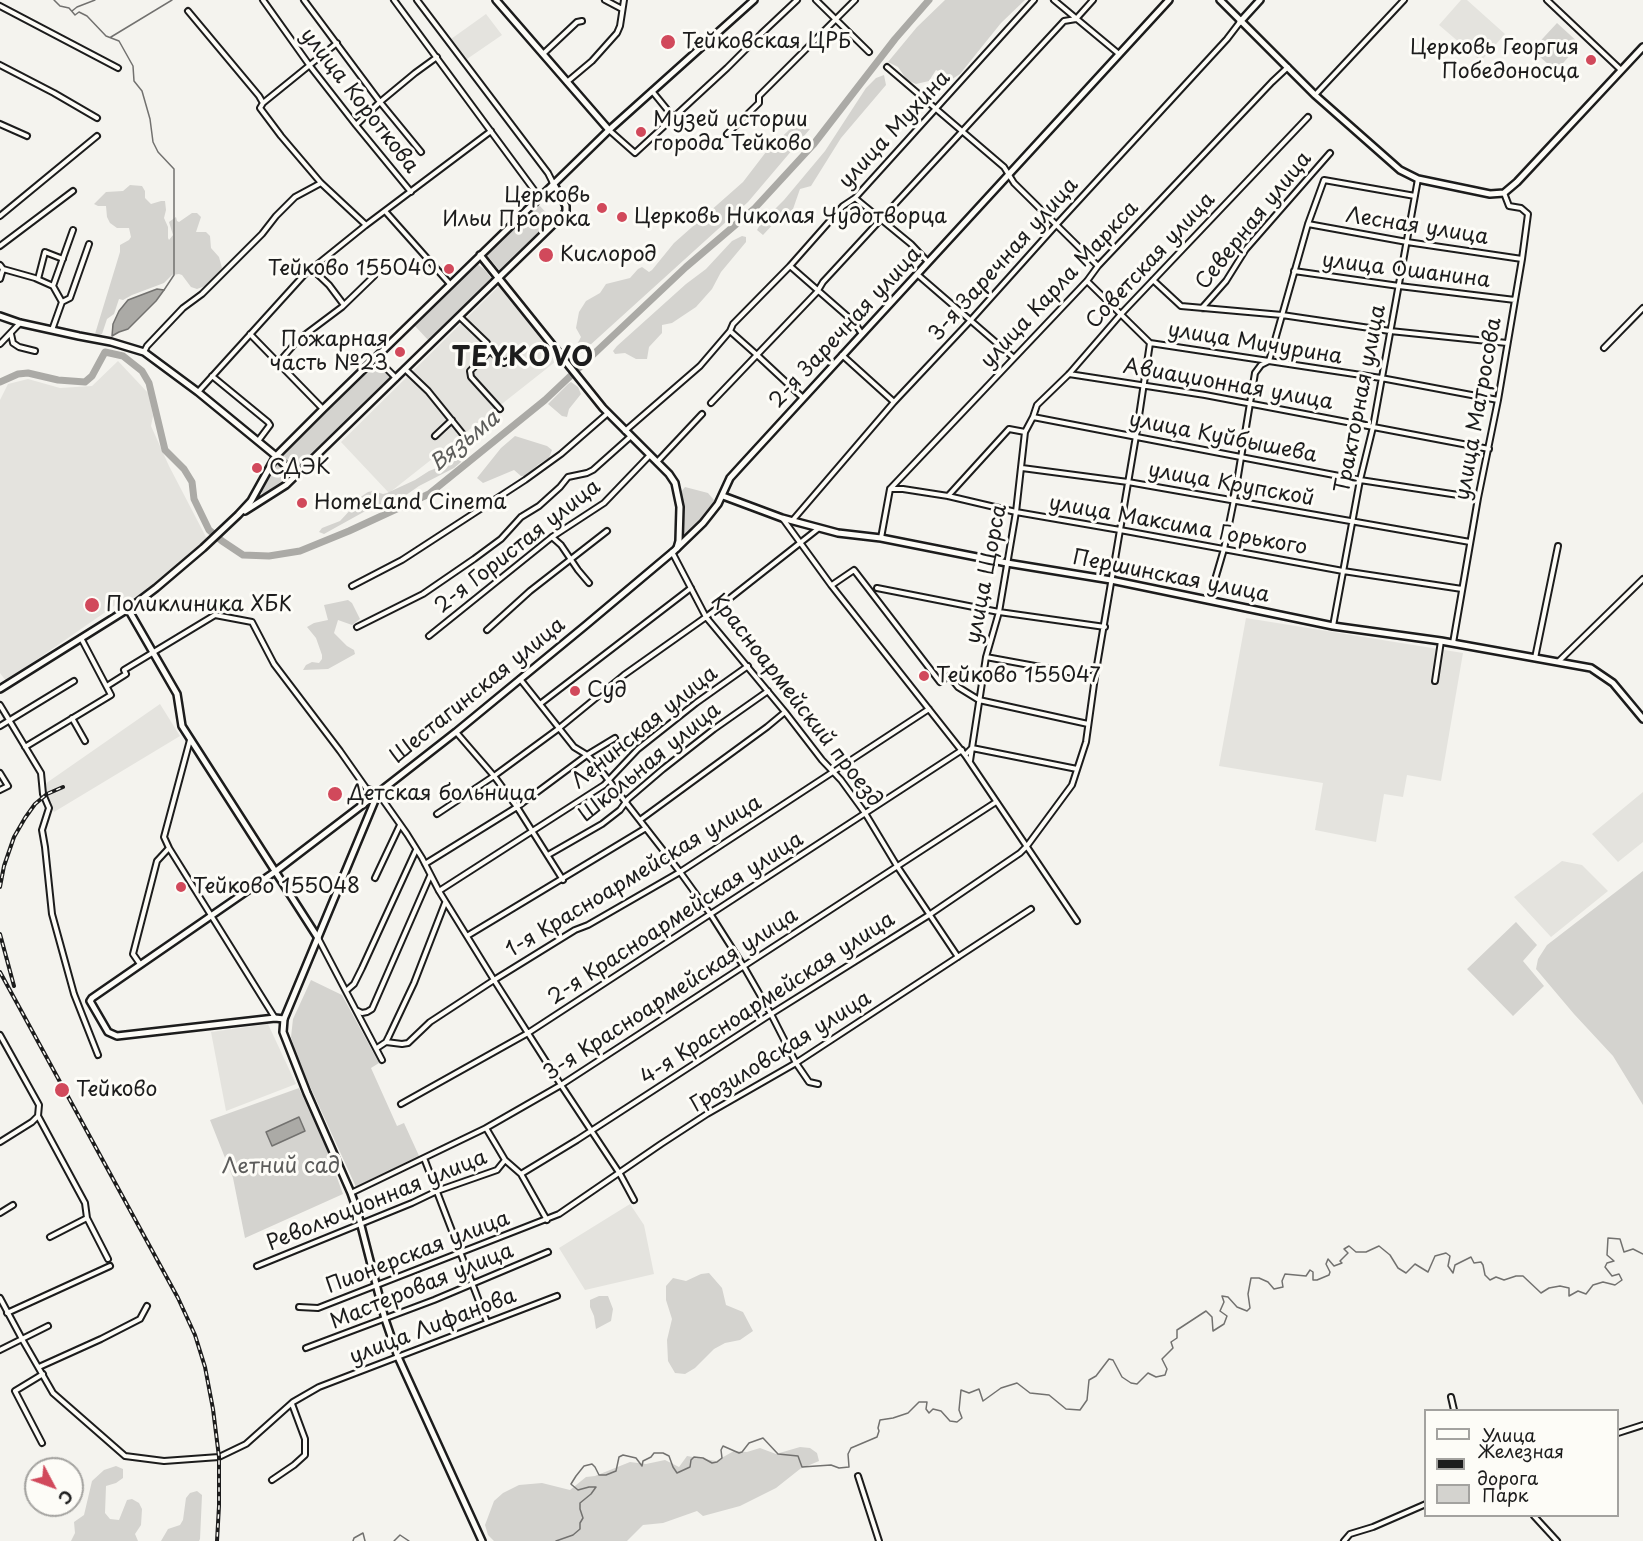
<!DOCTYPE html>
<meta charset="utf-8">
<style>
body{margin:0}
#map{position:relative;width:1643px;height:1541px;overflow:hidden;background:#f4f3ee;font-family:"Playpen Sans",sans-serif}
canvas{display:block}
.legend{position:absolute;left:1424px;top:1409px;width:195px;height:108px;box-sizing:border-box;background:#fdfcf7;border:2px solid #a3a29f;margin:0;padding:8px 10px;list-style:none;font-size:18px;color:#1c1c1c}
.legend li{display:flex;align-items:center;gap:12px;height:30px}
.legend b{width:30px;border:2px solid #a3a29f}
.north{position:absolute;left:24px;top:1457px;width:60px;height:60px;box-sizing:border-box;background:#fdfcf7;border:2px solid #a3a29f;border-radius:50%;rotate:131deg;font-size:16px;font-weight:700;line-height:24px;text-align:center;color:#1c1c1c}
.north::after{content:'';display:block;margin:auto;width:21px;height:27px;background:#d1495b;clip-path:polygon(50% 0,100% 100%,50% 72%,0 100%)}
</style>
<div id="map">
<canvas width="1643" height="1541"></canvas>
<ul class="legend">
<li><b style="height:8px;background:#fdfcf7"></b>Улица</li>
<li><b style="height:8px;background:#1c1c1c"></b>Железная дорога</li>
<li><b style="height:16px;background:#d4d3cf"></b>Парк</li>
</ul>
<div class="north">С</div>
</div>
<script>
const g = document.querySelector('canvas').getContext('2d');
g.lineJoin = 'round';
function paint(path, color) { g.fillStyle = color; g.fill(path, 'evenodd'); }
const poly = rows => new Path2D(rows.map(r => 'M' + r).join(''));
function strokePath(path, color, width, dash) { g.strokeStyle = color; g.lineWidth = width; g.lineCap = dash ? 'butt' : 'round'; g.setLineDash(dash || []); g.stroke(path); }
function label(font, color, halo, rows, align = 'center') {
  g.font = font + ' "Playpen Sans",sans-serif'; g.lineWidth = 6; g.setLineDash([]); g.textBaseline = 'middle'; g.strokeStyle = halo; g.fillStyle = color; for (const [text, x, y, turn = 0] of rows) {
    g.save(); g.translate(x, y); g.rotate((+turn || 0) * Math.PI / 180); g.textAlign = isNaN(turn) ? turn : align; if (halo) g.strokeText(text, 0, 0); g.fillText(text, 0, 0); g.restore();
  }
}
const built = poly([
 [1461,0,1467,0,1505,34,1481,61,1439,25],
 [486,14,502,35,467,59,451,39],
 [500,285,544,341,555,362,389,493,341,442],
 [118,361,149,394,153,416,151,426,169,466,207,539,153,589,143,594,117,604,6,681,0,673,0,400,8,384,28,379,60,388,92,386],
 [1246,618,1463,653,1441,781,1407,775,1403,797,1384,794,1376,842,1315,830,1323,783,1219,766],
 [160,704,180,736,54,812,47,799,45,784],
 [1643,792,1643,842,1618,862,1592,834],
 [1562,861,1582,865,1608,891,1551,937,1514,897],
 [268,1024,296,1084,226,1111,211,1032],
 [630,1204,644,1225,654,1274,585,1290,559,1248]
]);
const green = poly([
 [945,0,1025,0,1001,23,960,74,946,83,940,72,936,70,929,81,916,84,907,80,898,67,888,62,917,27],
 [1557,23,1580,44,1556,71,1532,50],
 [884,75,886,85,841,138,811,186,800,189,793,209,776,221,763,235,757,230,761,223,784,200,825,151,866,88,876,78],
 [796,127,810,129,748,202,578,356,570,357,581,337,576,328,579,312,586,301,600,293,606,284,630,278,638,269,642,267,649,272,652,270,674,243,743,182,766,152,789,130],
 [130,185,142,186,145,191,145,198,151,204,161,201,165,201,166,210,164,218,168,227,168,238,169,240,173,235,169,222,176,217,177,221,179,222,192,213,197,213,201,217,196,232,206,232,210,236,211,248,219,257,222,268,212,281,205,286,197,289,191,287,182,275,179,274,172,275,164,283,132,295,123,300,119,299,114,314,107,319,102,334,97,336,95,334,120,252,120,245,129,240,131,237,129,228,117,228,110,223,107,217,106,206,98,206,94,204,106,192,123,191],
 [539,205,553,220,500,271,487,255],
 [742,236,746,237,746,242,721,272,712,289,696,307,672,323,662,325,662,333,649,347,647,359,636,359,625,353,615,354,613,351,617,346,686,284,706,269,732,241],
 [477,264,484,269,493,280,429,341,415,326],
 [377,363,392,377,295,471,280,458],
 [571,382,578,387,581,394,569,409,567,417,562,416,548,404,568,384],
 [515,436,547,446,552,450,549,458,539,464,525,476,521,476,514,470,483,483,477,478,501,448],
 [460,459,461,462,454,468,419,486,399,500,369,509,324,534,319,532,322,528,340,521,353,507,359,498,368,492,373,491,383,494,387,493,415,480,429,471],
 [278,462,291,472,290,478,275,489,263,495,261,490,264,481],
 [685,487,708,493,714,500,714,505,688,533,684,534,682,531,683,518,681,492],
 [348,600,352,603,360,619,352,625,338,620,334,633,347,646,354,650,355,654,328,669,303,670,306,665,312,662,319,663,322,659,322,655,316,638,307,627,314,623,328,620,324,605],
 [1643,871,1643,1105,1613,1056,1574,1014,1536,969,1538,959,1547,945],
 [1516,922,1537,945,1523,961,1544,986,1513,1016,1467,969],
 [311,980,342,995,379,1063,371,1068,397,1126,404,1123,420,1158,356,1187,298,1060,291,1037,293,1019],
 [299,1088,326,1148,343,1194,245,1238,233,1178,210,1120],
 [709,1273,722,1288,726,1305,743,1312,753,1331,740,1340,725,1343,714,1349,695,1368,685,1374,675,1373,668,1361,667,1340,672,1319,666,1300,666,1286,673,1278,686,1281,701,1274],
 [599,1296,608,1296,613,1309,611,1321,596,1329,594,1316,590,1307,590,1300],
 [800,1447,810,1448,817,1453,819,1461,800,1469,776,1488,740,1506,703,1516,697,1511,663,1523,643,1525,627,1541,494,1541,488,1535,485,1525,494,1501,503,1493,519,1485,542,1483,570,1490,586,1477,595,1476,630,1462,646,1464,665,1460,679,1467,687,1456,716,1461,734,1451,747,1452,760,1448,776,1454],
 [116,1466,123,1469,123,1478,116,1483,106,1486,105,1513,110,1519,119,1520,127,1500,132,1499,139,1503,142,1509,141,1525,135,1534,138,1541,71,1541,75,1533,74,1522,84,1515,92,1481,104,1470],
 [197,1491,202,1495,200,1539,199,1541,161,1541,168,1529,180,1525,183,1520,186,1498,190,1493]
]);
const water = poly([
 [157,289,164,290,156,301,128,329,119,332,112,336,113,324,119,311,128,300,157,289],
 [299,1117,305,1131,272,1146,266,1132,299,1117]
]);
const stream = poly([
 [54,0,60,6,69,8,75,15,79,12,87,16,106,36,119,41,133,66,134,81,142,91,150,119,153,142,158,152,174,169,174,275,164,290],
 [72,11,77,7,95,0],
 [111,37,172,0],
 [353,1541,354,1538,363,1533,365,1541],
 [394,1541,400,1535,409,1541],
 [556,1541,573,1535,580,1529,580,1523,583,1518,580,1509,580,1503,591,1494,596,1487,589,1487,578,1490,572,1485,571,1484,576,1476,584,1466,592,1464,595,1467,599,1475,606,1475,616,1471,619,1457,623,1455,636,1458,642,1466,643,1461,651,1457,654,1453,663,1453,669,1456,673,1467,677,1473,690,1467,691,1460,694,1457,703,1458,712,1463,717,1462,722,1458,721,1450,723,1446,739,1453,742,1452,749,1443,763,1438,778,1454,798,1456,802,1467,831,1465,839,1468,849,1467,848,1454,851,1448,877,1437,879,1431,878,1428,880,1420,893,1418,908,1413,919,1402,927,1402,926,1409,929,1413,933,1409,941,1411,950,1421,957,1422,962,1418,959,1410,961,1390,969,1393,979,1389,983,1401,1001,1388,1017,1383,1030,1393,1049,1395,1066,1409,1080,1410,1087,1400,1089,1380,1096,1376,1109,1359,1113,1360,1122,1377,1131,1383,1137,1384,1148,1373,1156,1377,1165,1375,1167,1369,1162,1359,1173,1348,1171,1342,1177,1338,1177,1330,1206,1311,1212,1317,1213,1331,1224,1324,1227,1316,1220,1311,1224,1302,1222,1296,1228,1297,1237,1307,1247,1311,1250,1308,1248,1294,1251,1278,1259,1278,1268,1282,1274,1289,1283,1287,1282,1281,1285,1274,1306,1276,1310,1270,1313,1272,1313,1280,1317,1280,1329,1275,1330,1272,1326,1264,1328,1259,1334,1266,1342,1263,1340,1261,1348,1253,1344,1249,1349,1246,1356,1252,1366,1252,1379,1246,1390,1255,1398,1268,1406,1273,1415,1264,1428,1272,1435,1256,1446,1253,1450,1256,1448,1266,1453,1273,1455,1265,1471,1257,1474,1263,1481,1262,1483,1265,1485,1275,1490,1280,1496,1277,1504,1280,1516,1276,1523,1276,1541,1293,1549,1288,1560,1286,1569,1288,1569,1296,1578,1291,1586,1294,1593,1285,1603,1282,1615,1285,1622,1280,1619,1274,1612,1276,1605,1267,1607,1263,1614,1261,1607,1255,1608,1238,1620,1239,1624,1252,1633,1249,1643,1254]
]);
const river = poly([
 [0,382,18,374,28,373,58,380,85,382,92,376,105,352,123,356,142,371,149,383,165,450,184,469,192,482,194,499,209,530,222,541,243,555,269,556,300,551,349,531,429,494,545,400,686,267,754,209,813,145,895,39,929,0]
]);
const minor = poly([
 [263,0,310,66,356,125,411,192],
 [304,0,380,102,421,152],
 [394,0,540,198],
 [417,0,548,173,553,183],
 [605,0,622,9],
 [816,0,869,52],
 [1054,0,1119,54],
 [1547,0,1621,70],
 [0,6,118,68],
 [188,11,259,96,263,103],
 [337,43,263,103,260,108,281,136,321,183,366,225],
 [543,54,577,22,582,21],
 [0,65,54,93,97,118],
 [887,67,1004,167,1014,183,1098,266],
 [567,82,592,61,617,33,620,26,624,0],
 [652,91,674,118],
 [1315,95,1404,0],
 [0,124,27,136],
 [356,125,380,102,415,73,437,57],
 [609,130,635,153,727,68,761,34,797,0],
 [727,134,759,103,759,96,855,0],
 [855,198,911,244,928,262],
 [385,211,450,284],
 [0,216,97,136],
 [1308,224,1407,242,1522,259],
 [0,246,73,191],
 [0,265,3,269,35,278,53,286,62,302],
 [790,266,854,322,862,334],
 [312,269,329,285,344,305],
 [1294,271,1399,286,1515,300],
 [918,275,1014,358],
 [0,279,3,269],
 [38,279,45,252,63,259],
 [1153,280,1181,306,1282,315,1390,331,1507,343],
 [1087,281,1150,343],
 [53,286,73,230],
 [1202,308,1226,281,1246,249,1330,153],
 [460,317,487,343,490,351,470,371,471,377,500,409],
 [52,330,62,302,70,298,89,244],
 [730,331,757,355,803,398],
 [11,334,13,343,19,347,35,351],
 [250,334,323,409],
 [1150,343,1381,378,1498,400],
 [0,344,20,323],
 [1604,348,1643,308],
 [490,351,504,363,519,355],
 [144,352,147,346,183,308,202,294,262,234,276,216,295,197,321,183],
 [842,355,894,402],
 [376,358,396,378],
 [279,362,298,340,342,307,374,276],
 [405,369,428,391,466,438],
 [1069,374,1205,395,1489,449],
 [212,376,268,422,270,425,258,441],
 [198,392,304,275,366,225,491,131],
 [711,403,817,292,823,282,1064,21,1076,19,1093,0],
 [1033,417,1360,480,1478,498],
 [625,431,700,366,730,331,733,324,790,266,843,206,855,198,1034,0],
 [435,436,452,420],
 [657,462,702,414],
 [1022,468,1128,482,1470,542],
 [890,489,903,489,948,496,1016,512,1120,530,1343,571,1462,589],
 [948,496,1009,429,1025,432],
 [783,519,831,585,965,755,1077,921],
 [792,521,894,402,970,321,1057,224,1227,39,1240,22],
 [552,537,561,545,578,570,589,583],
 [881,538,890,489,1087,281,1098,266,1272,82,1288,67],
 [672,552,706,617,785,712,822,760,841,780,865,813,897,866,958,957],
 [832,585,854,570,940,682,949,676,958,687,979,700,1088,724],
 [352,586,402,560,525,480,561,454,608,413],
 [877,588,999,612,1105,627],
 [1209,600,1224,549,1234,500,1255,373,1261,365,1269,361,1308,224,1324,180,1415,196],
 [1333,626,1360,480,1373,427,1418,179],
 [357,627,423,594,474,559,501,539,521,517,539,506,560,487,568,477,587,473,593,470,630,437],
 [487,630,530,591,607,531],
 [429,636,552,537,604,503,650,455],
 [1453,643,1478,498,1498,400,1522,259,1528,214,1521,208,1509,206,1504,193],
 [986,657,1095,677],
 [1535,658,1558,546],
 [1558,662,1643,579],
 [520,679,574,747,587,755,596,764,680,872,711,915,744,967,771,1014,796,1063,809,1082,818,1084],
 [1435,681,1441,641],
 [107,686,126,674,124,670,215,615,252,622,274,664,340,751,366,788,378,793,407,834,422,858,439,891,494,980,561,1085,620,1174,634,1200],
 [540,704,691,588],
 [0,705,41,773,43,794,49,808,42,830,45,847,52,914,74,994,98,1055],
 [72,718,85,741],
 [0,726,74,681],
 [456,732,494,776,517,807,563,880],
 [25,747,111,695,81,638],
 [965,755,972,748,986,657,999,612,1016,512,1025,432,1033,417,1037,405,1069,374,1121,314,1308,117],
 [970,761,972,748,1077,769],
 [0,773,8,786,0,790],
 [437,814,494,776,558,729,624,675,706,617,819,528],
 [640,820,767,727,785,712],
 [169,848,275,1018],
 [548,855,602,824,620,810,628,799,663,769,714,729,768,691],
 [425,864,517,807,587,755,615,738],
 [375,878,400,825],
 [439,891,604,785,638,749,696,703,748,666],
 [467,936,646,828],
 [318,938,382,1060],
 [140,964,133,954,157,861,169,848,164,837,190,740],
 [346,991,354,984,362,968,416,850],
 [356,1010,362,1013,367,1012,372,1009,430,876],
 [0,1035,39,1105,38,1116,85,1203,87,1218,108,1259],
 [386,1042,402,1044,408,1043,430,1022,494,980,575,930,588,925,680,872,929,709],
 [377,1048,386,1042,389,1036,414,983,445,903],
 [401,1104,528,1033,962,750],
 [486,1128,505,1160,521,1174,547,1220],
 [0,1142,32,1122,38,1116],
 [424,1158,487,1322],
 [521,1174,577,1140,771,1014,929,915,1020,853,1027,846,1072,785,1086,742,1095,677,1136,436,1150,343],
 [351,1193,486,1128,561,1085,996,802],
 [0,1213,13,1205],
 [50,1237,87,1218],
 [257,1266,412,1203,437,1191,497,1170,505,1160],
 [0,1298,22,1339,53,1393,125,1456,164,1461,219,1457,246,1444,293,1402,319,1387,557,1296],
 [299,1307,318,1308,559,1214,661,1144,707,1114,796,1063,1031,909],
 [7,1313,110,1266],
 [306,1348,434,1300,548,1252],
 [0,1350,48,1326],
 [39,1367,101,1339,140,1319,147,1306],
 [1451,1397,1454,1410],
 [1618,1433,1643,1425],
 [42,1443,15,1391,43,1374],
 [858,1476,879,1541],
 [272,1480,294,1465,305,1455,305,1439,292,1404],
 [1534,1516,1557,1541],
 [1344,1541,1350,1534,1373,1527,1426,1504]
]);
const tertiary = poly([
 [1220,0,1315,95,1400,170,1418,179,1490,194,1504,193,1517,182,1643,47],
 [1240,22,1260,0],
 [480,255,603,408,669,474,675,483,680,507,679,541,677,548],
 [0,316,20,323,79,336,111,342,144,352,198,392,276,456,293,473,293,478],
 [723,496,782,518,838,533,881,538,1007,563,1111,580,1333,626,1441,641,1591,668,1613,683,1643,719],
 [245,511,286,485,566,212,566,206,553,183],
 [128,609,177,694,182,726,318,938],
 [0,689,131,607,156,588,203,548,238,515,251,501,276,456,323,409,609,130],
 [284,1019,275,1018,117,1036,108,1032,90,1001,92,998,276,871,378,793]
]);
const secondary = poly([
 [496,0,609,130,754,0],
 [482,1541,398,1357,385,1319,357,1210,351,1193,307,1093,283,1032,284,1019,378,793,456,732,586,625,674,551,703,523,718,504,730,478,740,467,1169,0]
]);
const rail = poly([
 [0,887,4,866,14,837,25,818,35,804,47,794,63,787],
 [0,934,14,986],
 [0,972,178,1298,195,1335,205,1367,213,1409,219,1457,219,1506,217,1541]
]);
const markers = [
 [668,42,8,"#d1495b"],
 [1591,60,6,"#d1495b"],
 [641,132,6,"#d1495b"],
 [602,208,6,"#d1495b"],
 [622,217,6,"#d1495b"],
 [546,255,8,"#d1495b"],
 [449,269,6,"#d1495b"],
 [400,352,6,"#d1495b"],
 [257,468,6,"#d1495b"],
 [302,503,6,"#d1495b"],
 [92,605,8,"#d1495b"],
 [924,676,6,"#d1495b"],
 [575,691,6,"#d1495b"],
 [335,794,8,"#d1495b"],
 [181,887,6,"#d1495b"],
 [62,1090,8,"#d1495b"]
];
const poiNames = [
 ["Тейковская ЦРБ",682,42],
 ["Церковь Георгия",1579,48,"right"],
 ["Победоносца",1579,72,"right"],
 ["Музей истории",653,120],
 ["города Тейково",653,144],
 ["Церковь",590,196,"right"],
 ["Ильи Пророка",590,220,"right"],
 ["Церковь Николая Чудотворца",634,217],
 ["Кислород",560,255],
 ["Тейково 155040",437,269,"right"],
 ["Пожарная",388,340,"right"],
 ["часть №23",388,364,"right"],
 ["СДЭК",269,468],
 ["HomeLand Cinema",314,503],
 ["Поликлиника ХБК",106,605],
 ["Тейково 155047",936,676],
 ["Суд",587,691],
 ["Детская больница",348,794],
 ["Тейково 155048",193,887],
 ["Тейково",76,1090]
];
const streetNames = [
 ["улица Короткова",359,101,52],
 ["улица Мухина",895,130,-47],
 ["Северная улица",1254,221,-51],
 ["Лесная улица",1417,227,9],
 ["3-я Заречная улица",1004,260,-48],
 ["Советская улица",1151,261,-47],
 ["улица Ошанина",1406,271,7],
 ["улица Карла Маркса",1060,285,-47],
 ["2-я Заречная улица",846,328,-47],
 ["улица Мичурина",1255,344,9],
 ["Авиационная улица",1228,385,10],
 ["Тракторная улица",1361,399,-79],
 ["улица Матросова",1479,409,-80],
 ["улица Куйбышева",1223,438,11],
 ["улица Крупской",1231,485,10],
 ["улица Максима Горького",1178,526,10],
 ["2-я Гористая улица",518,547,-38],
 ["улица Щорса",987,574,-79],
 ["Першинская улица",1171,577,11],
 ["Шестагинская улица",478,691,-39],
 ["Красноармейский проезд",796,701,52],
 ["Ленинская улица",645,728,-39],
 ["Школьная улица",650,763,-39],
 ["1-я Красноармейская улица",634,877,-31],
 ["2-я Красноармейская улица",676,919,-33],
 ["3-я Красноармейская улица",671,995,-33],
 ["4-я Красноармейская улица",768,999,-33],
 ["Грозиловская улица",781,1052,-32],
 ["Революционная улица",377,1201,-22],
 ["Пионерская улица",418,1253,-21],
 ["Мастеровая улица",422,1287,-22],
 ["улица Лифанова",433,1327,-21]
];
const parkNames = [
 ["Летний сад",281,1167]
];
const waterNames = [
 ["Вязьма",465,442,-39]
];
const districtNames = [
 ["TEYKOVO",523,359]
];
paint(built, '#e4e3de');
paint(green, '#d4d3cf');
paint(water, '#abaaa6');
strokePath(water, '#72716f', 1.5);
strokePath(stream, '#72716f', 1.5);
strokePath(river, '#abaaa6', 7);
strokePath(minor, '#1c1c1c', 8);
strokePath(tertiary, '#1c1c1c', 10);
strokePath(secondary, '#1c1c1c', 10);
strokePath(minor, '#fdfcf7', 4);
strokePath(tertiary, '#fdfcf7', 5);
strokePath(secondary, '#fdfcf7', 5);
strokePath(rail, '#1c1c1c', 4);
strokePath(rail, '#fdfcf7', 1.5, [4.5]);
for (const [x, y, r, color] of markers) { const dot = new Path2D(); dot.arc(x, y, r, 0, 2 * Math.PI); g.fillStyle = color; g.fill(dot); strokePath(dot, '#fdfcf7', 2); }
label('21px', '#1c1c1c', '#fdfcf7', poiNames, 'left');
label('21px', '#1c1c1c', '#fdfcf7', streetNames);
label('21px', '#5c5c5b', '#fdfcf7', parkNames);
label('italic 22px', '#5c5c5a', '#fdfcf7', waterNames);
g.letterSpacing = '1.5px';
label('bold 27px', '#1c1c1c', '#fdfcf7', districtNames);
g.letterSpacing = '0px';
</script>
